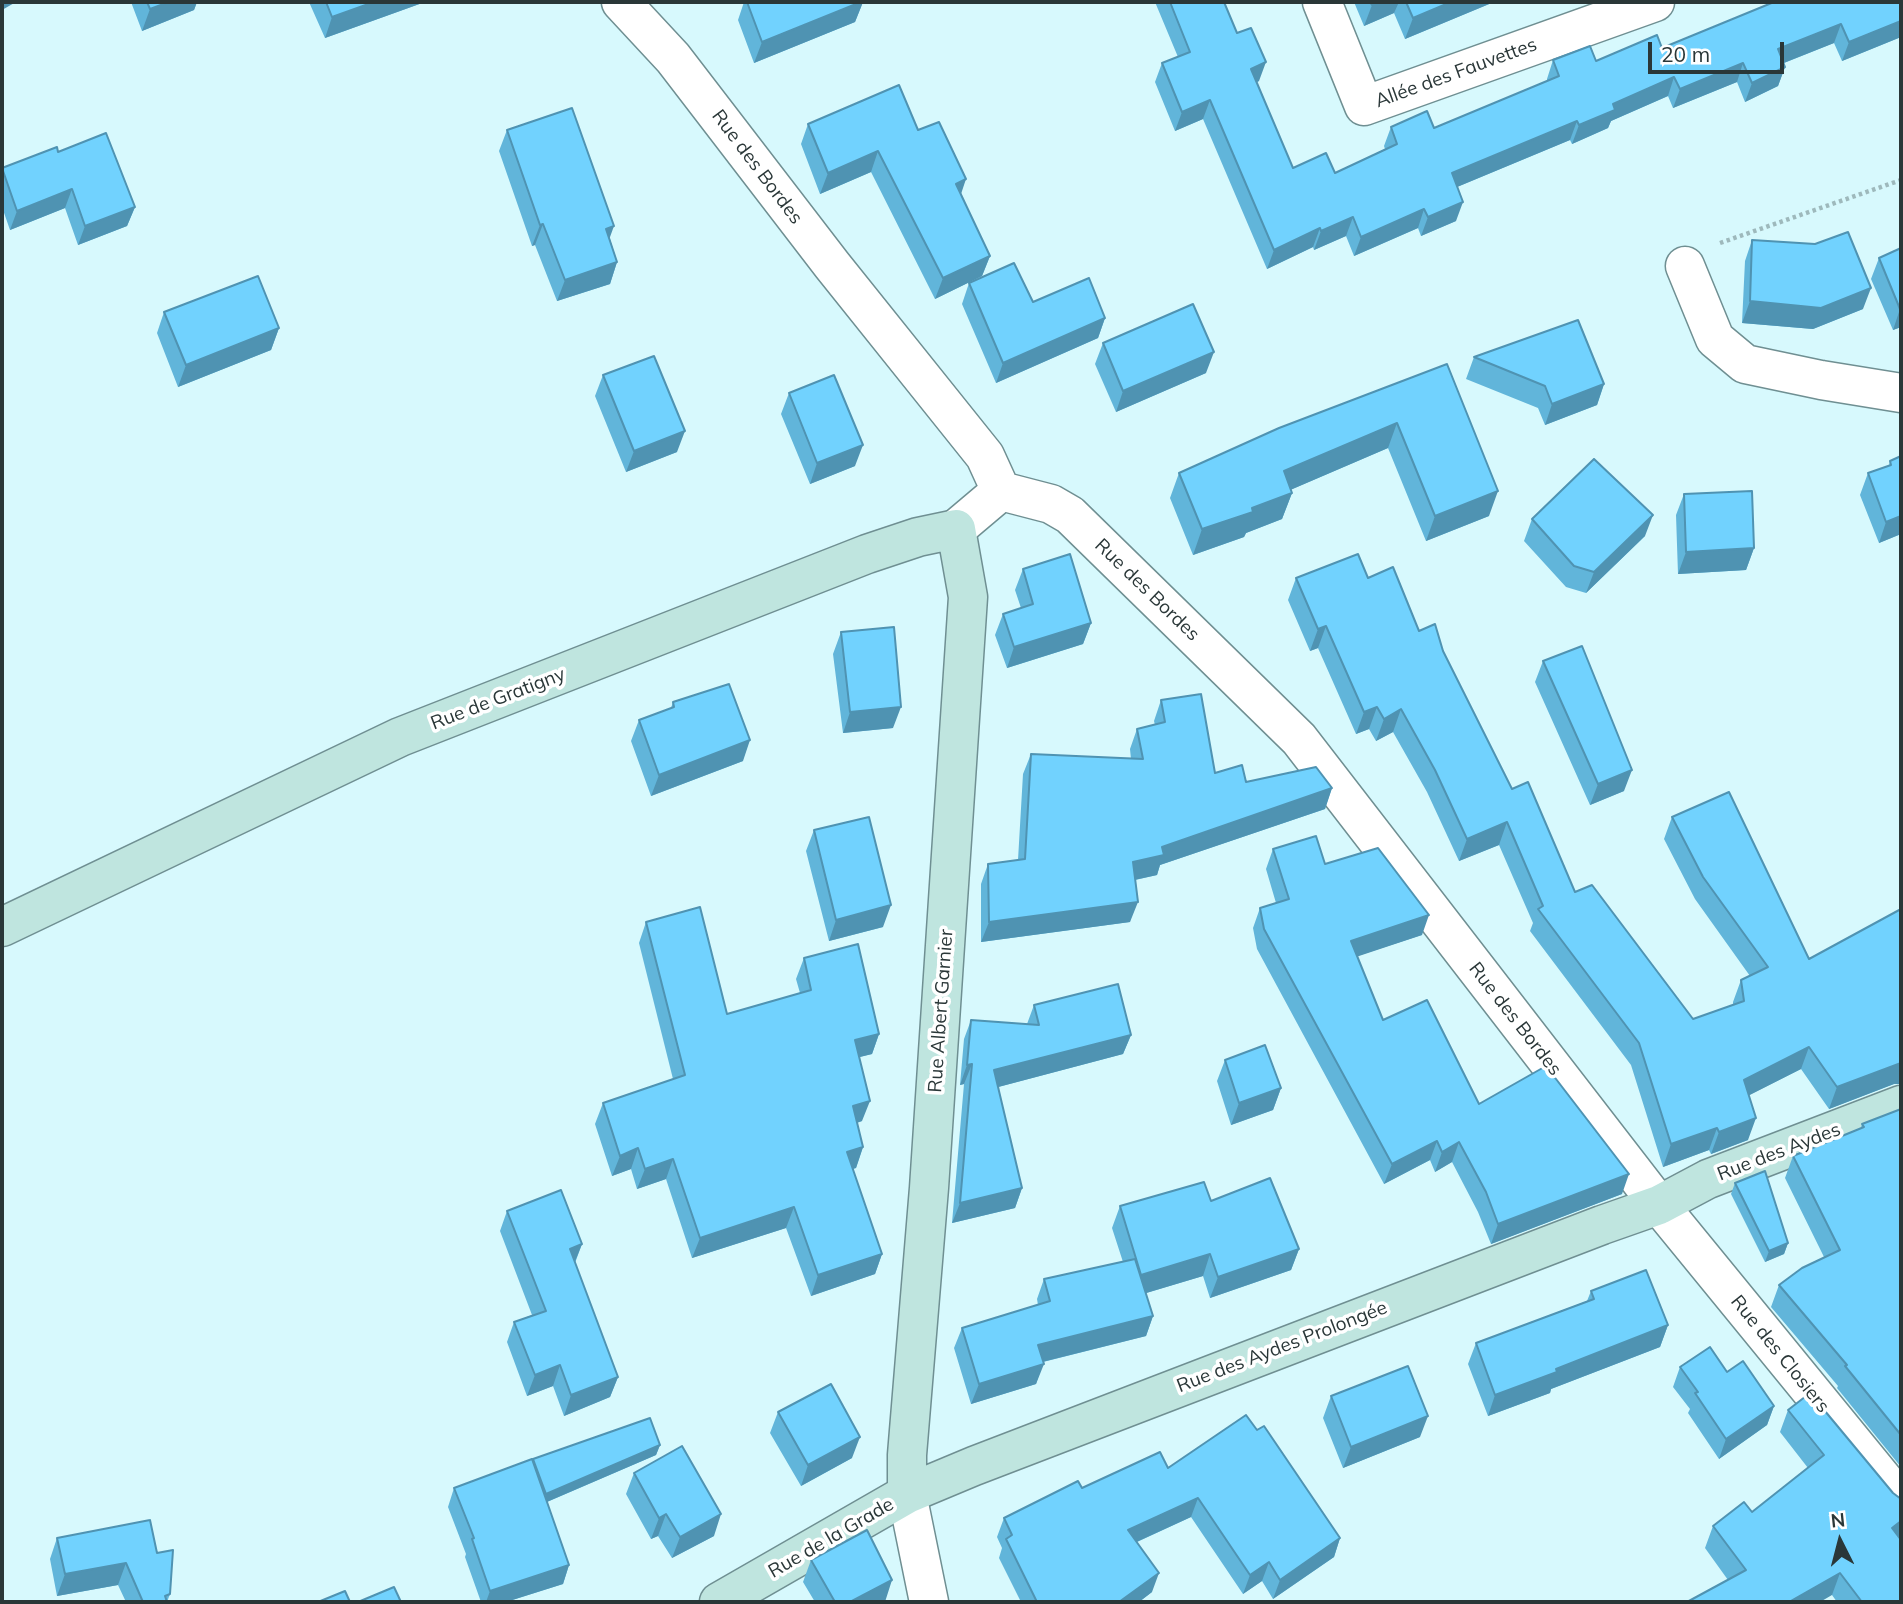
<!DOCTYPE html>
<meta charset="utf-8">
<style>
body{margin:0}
#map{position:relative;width:1903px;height:1604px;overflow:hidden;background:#d7f9fd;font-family:Mulish,sans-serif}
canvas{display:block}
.frame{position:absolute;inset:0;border:4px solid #2a3738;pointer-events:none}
.north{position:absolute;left:1805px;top:1506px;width:70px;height:70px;-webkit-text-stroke:5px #fff;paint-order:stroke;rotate:354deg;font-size:19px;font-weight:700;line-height:28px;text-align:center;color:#2a3738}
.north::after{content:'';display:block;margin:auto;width:24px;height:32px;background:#2a3738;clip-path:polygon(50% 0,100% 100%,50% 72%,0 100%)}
.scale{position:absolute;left:1648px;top:42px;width:136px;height:32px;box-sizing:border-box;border:4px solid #2a3738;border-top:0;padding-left:9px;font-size:21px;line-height:24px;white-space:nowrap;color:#2a3738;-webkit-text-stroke:5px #fff;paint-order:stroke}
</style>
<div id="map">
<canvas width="1903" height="1604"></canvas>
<div class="frame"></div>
<div class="north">N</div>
<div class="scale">20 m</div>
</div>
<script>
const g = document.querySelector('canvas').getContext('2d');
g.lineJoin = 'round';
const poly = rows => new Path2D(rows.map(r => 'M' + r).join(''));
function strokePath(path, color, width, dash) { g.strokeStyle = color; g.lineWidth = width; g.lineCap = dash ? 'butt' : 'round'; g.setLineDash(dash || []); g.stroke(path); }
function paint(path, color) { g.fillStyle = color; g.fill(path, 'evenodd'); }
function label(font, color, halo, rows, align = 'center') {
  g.font = font + ' Mulish,sans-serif'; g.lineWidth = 7; g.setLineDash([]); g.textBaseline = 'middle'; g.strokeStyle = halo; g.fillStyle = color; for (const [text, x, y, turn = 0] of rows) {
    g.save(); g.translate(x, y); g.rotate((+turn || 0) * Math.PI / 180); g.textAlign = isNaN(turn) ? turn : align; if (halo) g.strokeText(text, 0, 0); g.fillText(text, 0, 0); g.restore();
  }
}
const path = poly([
 [1720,243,1901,180]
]);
const street = poly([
 [621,2,673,58,832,265,985,456,1001,491],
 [1322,2,1364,106,1655,2],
 [1685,266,1715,339,1745,364,1821,380,1901,393],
 [1001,491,1051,504,1070,515,1299,739,1659,1205,1901,1501],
 [956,529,1001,491],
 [907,1494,929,1602]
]);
const secondary = poly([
 [2,927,400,737,867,554,918,537,956,529,968,597,929,1188,907,1455,907,1494],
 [719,1602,907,1494,974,1466,1602,1225,1659,1205,1708,1179,1901,1105]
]);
const wall = poly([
 [131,2,197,2,194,10,142,31],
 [309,2,425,2,325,38],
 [744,2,863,2,855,22,754,63,738,20],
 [1155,2,1224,2,1237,33,1259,81,1257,82,1293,168,1335,173,1385,149,1384,146,1391,127,1434,128,1547,81,1547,79,1553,60,1596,61,1901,2,1901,37,1842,61,1834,43,1784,63,1785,67,1778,86,1745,102,1737,82,1673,108,1668,96,1611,121,1608,128,1572,144,1570,140,1457,187,1456,221,1421,236,1418,228,1354,256,1346,236,1314,250,1313,247,1267,269,1203,119,1175,131,1155,82,1162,63,1178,57],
 [1354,2,1494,2,1405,39,1394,13,1364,26],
 [808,124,918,130,990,256,982,276,935,299,871,172,820,194,801,144],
 [507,130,610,239,617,262,610,284,557,301,535,245,532,246,499,151],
 [58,152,135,207,127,226,78,245,65,208,10,230,2,207,2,168],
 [1752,240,1863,309,1813,329,1742,323,1745,261],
 [1901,248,1901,327,1893,330,1871,279,1879,258],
 [969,283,1033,302,1105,318,1098,338,996,383,962,304],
 [164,312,279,328,271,350,178,387,157,333],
 [1103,343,1206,373,1116,412,1095,364],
 [1474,357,1604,384,1597,405,1545,425,1538,408,1466,379],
 [1447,364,1489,516,1426,541,1388,448,1290,490,1292,493,1282,519,1246,533,1244,537,1193,555,1170,498,1179,473],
 [603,375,677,452,626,472,595,396],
 [789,393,855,466,810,484,781,414],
 [1890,461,1901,534,1879,543,1860,495,1868,473,1889,466],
 [1684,494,1754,548,1746,570,1678,574,1676,515],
 [1532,519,1645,536,1586,593,1566,587,1524,541],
 [1023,569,1091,623,1083,644,1007,668,995,635,1003,614,1021,608,1015,590],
 [1296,578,1368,578,1419,631,1443,651,1512,789,1575,892,1693,1019,1733,1005,1733,1002,1741,980,1750,976,1695,899,1664,839,1672,817,1809,959,1894,1084,1829,1109,1801,1069,1749,1095,1748,1140,1711,1154,1709,1150,1663,1167,1631,1065,1530,931,1533,923,1499,845,1459,861,1427,792,1393,732,1376,741,1369,729,1356,734,1318,648,1310,651,1288,600],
 [841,632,893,728,843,733,833,654],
 [1543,661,1624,791,1590,805,1535,682],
 [1161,700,1215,773,1246,782,1332,788,1325,809,1160,865,1157,875,1135,880,1130,922,981,942,981,884,988,864,1018,860,1023,774,1031,754,1131,759,1130,749,1137,729,1155,725,1154,721],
 [673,702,743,761,651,796,631,741,639,720,671,708],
 [814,830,883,927,829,941,806,851],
 [1273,849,1325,864,1422,935,1357,956,1383,1020,1479,1104,1622,1194,1491,1244,1478,1212,1452,1162,1435,1172,1430,1160,1384,1184,1257,949,1253,928,1260,908,1276,903,1266,869],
 [646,922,727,1014,800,993,796,979,804,958,879,1034,872,1054,859,1057,862,1121,857,1123,863,1147,856,1168,853,1169,882,1254,875,1274,811,1296,786,1228,692,1258,666,1179,637,1189,631,1169,612,1176,595,1124,603,1103,673,1079,639,943],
 [1034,1005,1131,1035,1123,1054,998,1087,1022,1188,1015,1208,952,1223,964,1084,960,1085,964,1039,971,1020,1027,1024],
 [1225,1060,1281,1088,1273,1110,1231,1125,1217,1081],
 [1901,1109,1901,1467,1837,1388,1838,1386,1771,1307,1779,1285,1824,1257,1785,1178,1793,1156,1861,1128,1862,1124],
 [1735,1183,1788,1243,1784,1254,1765,1262,1731,1194],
 [1211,1201,1299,1249,1291,1270,1210,1298,1203,1276,1146,1293,1153,1316,1146,1336,1043,1362,1036,1384,971,1404,954,1348,962,1328,1038,1305,1037,1299,1044,1279,1123,1262,1112,1228,1120,1206],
 [507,1211,582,1244,575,1263,618,1377,610,1397,564,1416,553,1386,527,1396,507,1342,514,1322,532,1315,500,1231],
 [1591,1291,1668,1325,1660,1347,1551,1389,1550,1393,1488,1416,1468,1364,1476,1343,1587,1301],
 [1680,1367,1727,1372,1774,1406,1767,1425,1719,1459,1688,1413,1690,1409,1673,1387],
 [1331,1396,1420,1437,1343,1468,1323,1418],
 [1788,1410,1893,1493,1900,1539,1901,1602,1837,1602,1832,1595,1728,1580,1705,1548,1713,1526,1752,1512,1808,1468,1780,1432],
 [778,1412,852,1458,801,1486,770,1433],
 [660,1445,656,1455,547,1502,569,1565,563,1584,506,1602,481,1602,465,1557,466,1554,448,1507,454,1488,532,1459],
 [1168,1468,1340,1538,1334,1557,1273,1599,1262,1581,1243,1594,1191,1517,1137,1542,1152,1592,1139,1602,1021,1602,999,1558,1002,1548,997,1537,1004,1518,1082,1488],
 [634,1473,714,1536,672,1558,658,1536,651,1539,626,1494],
 [57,1538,157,1553,170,1594,167,1602,126,1602,118,1585,57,1596,50,1559],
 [811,1560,885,1602,815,1602,803,1582]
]);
const shadedWall = poly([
 [2,2,16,2,2,10],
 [169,2,197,2,194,10,142,31,150,9],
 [374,2,425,2,325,38,332,17],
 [861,2,863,2,855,22,754,63,762,42],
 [1380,2,1399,2,1394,13,1364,26,1372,5],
 [1451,2,1494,2,1405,39,1413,18],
 [1901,21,1901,37,1842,61,1849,42],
 [1841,24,1834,43,1771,68,1778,49],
 [1266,62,1259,81,1244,88,1251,69],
 [1743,63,1737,82,1673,108,1680,89],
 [1785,67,1778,86,1745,102,1752,83],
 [1674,77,1668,96,1611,121,1608,128,1572,144,1579,125,1613,104],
 [1210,100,1203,119,1175,131,1182,112],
 [1577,121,1570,140,1445,192,1452,173],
 [878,151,871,172,820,194,828,173],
 [966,179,959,200,956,184],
 [72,189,65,208,10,230,17,211],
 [1463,202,1456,221,1421,236,1428,217],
 [135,207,127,226,78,245,85,226],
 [1424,209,1418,228,1354,256,1361,237],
 [1353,217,1346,236,1314,250,1321,231],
 [543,224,535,245,532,246,540,225],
 [614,226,606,248,606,229],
 [1320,228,1313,247,1267,269,1274,250],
 [990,256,982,276,935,299,943,278],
 [617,262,610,284,557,301,565,280],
 [1871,288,1863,309,1813,329,1742,323,1750,301],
 [1901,308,1901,327,1893,330,1900,309],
 [1105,318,1098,338,996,383,1003,363],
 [279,328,271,350,178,387,186,365],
 [1214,352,1206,373,1116,412,1123,391],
 [1604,384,1597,405,1545,425,1552,404],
 [1397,423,1388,448,1274,497,1284,471],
 [685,431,677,452,626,472,634,451],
 [863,445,855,466,810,484,817,463],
 [1498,491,1489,516,1426,541,1435,516],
 [1292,493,1282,519,1246,533,1244,537,1193,555,1202,529,1252,508],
 [1653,515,1645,536,1586,593,1594,572],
 [1901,516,1901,534,1879,543,1886,522],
 [1754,548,1746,570,1678,574,1686,552],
 [1091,623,1083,644,1007,668,1014,647],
 [1326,626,1318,648,1310,651,1318,629],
 [901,707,893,728,843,733,850,712],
 [1377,707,1369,729,1356,734,1364,712],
 [1401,709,1393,732,1376,741,1384,719],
 [750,740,743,761,651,796,659,775],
 [1632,770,1624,791,1590,805,1598,784],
 [1332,788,1325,809,1160,865,1157,875,1125,882,1133,862,1162,847],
 [1507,822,1499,845,1459,861,1467,839],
 [1138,902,1130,922,981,942,989,922],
 [891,905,883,927,829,941,836,920],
 [1429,915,1422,935,1344,961,1351,941],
 [879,1034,872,1054,848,1060,855,1040],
 [1131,1035,1123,1054,987,1090,994,1070],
 [1809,1047,1801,1069,1736,1102,1744,1080],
 [1901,1063,1901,1084,1894,1084,1829,1109,1837,1087],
 [972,1064,964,1084,960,1085,967,1065],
 [1281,1088,1273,1110,1231,1125,1239,1103],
 [870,1101,862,1121,846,1126,853,1106],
 [1756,1118,1748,1140,1711,1154,1719,1132],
 [1717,1128,1709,1150,1663,1167,1671,1144],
 [1437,1141,1430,1160,1384,1184,1392,1164],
 [1459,1142,1452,1162,1435,1172,1442,1152],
 [863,1147,856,1168,839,1172,847,1152],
 [638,1148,631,1169,612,1176,620,1156],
 [673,1159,666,1179,637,1189,645,1169],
 [1629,1174,1622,1194,1491,1244,1498,1224],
 [1022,1188,1015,1208,952,1223,960,1203],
 [794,1207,786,1228,692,1258,700,1238],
 [1788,1243,1784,1254,1765,1262,1769,1251],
 [582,1244,574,1264,570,1249],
 [1299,1249,1291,1270,1210,1298,1218,1277],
 [882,1254,875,1274,811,1296,818,1275],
 [1210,1254,1203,1276,1133,1297,1141,1275],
 [1153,1316,1146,1336,1030,1365,1038,1345],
 [1668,1325,1660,1347,1551,1389,1550,1393,1488,1416,1495,1395,1556,1369],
 [1044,1364,1036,1384,971,1404,979,1384],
 [560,1365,553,1386,527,1396,535,1375],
 [618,1377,610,1397,564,1416,571,1395],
 [1774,1406,1767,1425,1719,1459,1726,1439],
 [1428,1416,1420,1437,1343,1468,1351,1447],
 [860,1437,852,1458,801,1486,808,1465],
 [660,1445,656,1455,542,1504,546,1494],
 [1198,1498,1191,1517,1121,1549,1128,1530],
 [666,1514,658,1536,651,1539,659,1518],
 [721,1514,714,1536,672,1558,680,1537],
 [1901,1521,1901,1538,1884,1550,1892,1528],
 [1340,1538,1334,1557,1273,1599,1280,1580],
 [1269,1562,1262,1581,1243,1594,1250,1575],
 [126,1563,118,1585,57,1596,65,1574],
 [569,1565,563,1584,506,1602,486,1602,490,1591],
 [1159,1573,1152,1592,1139,1602,1119,1602],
 [1840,1573,1832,1595,1820,1602,1789,1602],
 [892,1580,885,1602,850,1602]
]);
const building = poly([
 [147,2,169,2,150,9,147,2],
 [326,2,374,2,332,17,326,2],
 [747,2,861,2,762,42,747,2],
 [1170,2,1224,2,1237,33,1251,28,1266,62,1251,69,1293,168,1326,153,1335,173,1397,144,1391,127,1427,111,1434,128,1559,76,1553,60,1590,46,1596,61,1657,35,1662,48,1774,2,1901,2,1901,21,1849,42,1841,24,1778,49,1785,67,1752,83,1743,63,1680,89,1674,77,1613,104,1615,110,1579,125,1577,121,1452,173,1463,202,1428,217,1424,209,1361,237,1353,217,1321,231,1320,228,1274,250,1210,100,1182,112,1162,63,1190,52,1170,2],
 [1370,2,1380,2,1372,5,1370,2],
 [1406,2,1451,2,1413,18,1406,2],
 [899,85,918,130,939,122,966,179,956,184,990,256,943,278,878,151,828,173,808,124,899,85],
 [572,108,614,226,606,229,617,262,565,280,543,224,540,225,507,130,572,108],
 [106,133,135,207,85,226,72,189,17,211,2,168,57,147,58,152,106,133],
 [1848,232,1871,288,1821,308,1750,301,1752,240,1815,244,1848,232],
 [1901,248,1901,308,1900,309,1879,258,1901,248],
 [1014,263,1033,302,1089,278,1105,318,1003,363,969,283,1014,263],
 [258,276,279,328,186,365,164,312,258,276],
 [1193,304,1214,352,1123,391,1103,343,1193,304],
 [1578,320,1604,384,1552,404,1545,386,1474,357,1578,320],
 [654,356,685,431,634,451,603,375,654,356],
 [1447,364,1498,491,1435,516,1397,423,1284,471,1292,493,1252,508,1253,512,1202,529,1179,473,1279,428,1447,364],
 [834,375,863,445,817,463,789,393,834,375],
 [1901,456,1901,516,1886,522,1868,473,1891,465,1890,461,1901,456],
 [1594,459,1653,515,1594,572,1574,566,1532,519,1594,459],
 [1752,491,1754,548,1686,552,1684,494,1752,491],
 [1070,554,1091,623,1014,647,1003,614,1033,604,1023,569,1070,554],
 [1358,554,1368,578,1393,567,1419,631,1435,624,1443,651,1512,789,1528,782,1575,892,1592,885,1693,1019,1744,1001,1741,980,1768,967,1703,877,1672,817,1729,792,1809,959,1901,909,1901,1063,1837,1087,1809,1047,1744,1080,1756,1118,1719,1132,1717,1128,1671,1144,1639,1043,1538,909,1543,906,1507,822,1467,839,1435,770,1401,709,1384,719,1377,707,1364,712,1326,626,1318,629,1296,578,1358,554],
 [894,627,901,707,850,712,841,632,894,627],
 [1582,646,1632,770,1598,784,1543,661,1582,646],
 [729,684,750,740,659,775,639,720,674,707,673,702,729,684],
 [1201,694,1215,773,1242,765,1246,782,1316,767,1332,788,1162,847,1164,855,1133,862,1138,902,989,922,988,864,1025,859,1031,754,1143,759,1137,729,1165,722,1161,700,1201,694],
 [869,817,891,905,836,920,814,830,869,817],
 [1316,836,1325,864,1378,848,1429,915,1351,941,1383,1020,1427,1000,1479,1104,1546,1066,1629,1174,1498,1224,1486,1192,1459,1142,1442,1152,1437,1141,1392,1164,1264,929,1260,908,1289,899,1273,849,1316,836],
 [700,907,727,1014,811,990,804,958,858,944,879,1034,855,1040,870,1101,853,1106,863,1147,847,1152,882,1254,818,1275,794,1207,700,1238,673,1159,645,1169,638,1148,620,1156,603,1103,685,1075,646,922,700,907],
 [1118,984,1131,1035,994,1070,1022,1188,960,1203,972,1064,967,1065,971,1020,1039,1025,1034,1005,1118,984],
 [1265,1045,1281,1088,1239,1103,1225,1060,1265,1045],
 [1901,1109,1901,1435,1845,1366,1847,1365,1779,1285,1802,1268,1840,1250,1793,1156,1864,1127,1862,1124,1901,1109],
 [1765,1171,1788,1243,1769,1251,1735,1183,1765,1171],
 [1270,1178,1299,1249,1218,1277,1210,1254,1141,1275,1120,1206,1204,1182,1211,1201,1270,1178],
 [561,1190,582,1244,570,1249,618,1377,571,1395,560,1365,535,1375,514,1322,546,1311,507,1211,561,1190],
 [1135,1259,1153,1316,1038,1345,1044,1364,979,1384,962,1328,1050,1301,1044,1279,1135,1259],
 [1646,1270,1668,1325,1556,1369,1557,1372,1495,1395,1476,1343,1594,1299,1591,1291,1646,1270],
 [1710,1347,1727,1372,1743,1361,1774,1406,1726,1439,1695,1393,1698,1392,1680,1367,1710,1347],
 [1408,1366,1428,1416,1351,1447,1331,1396,1408,1366],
 [831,1384,860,1437,808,1465,778,1412,831,1384],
 [1810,1393,1893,1493,1901,1499,1901,1521,1892,1528,1901,1540,1901,1602,1862,1602,1840,1573,1789,1602,1687,1602,1746,1570,1713,1526,1744,1502,1752,1512,1824,1455,1788,1410,1810,1393],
 [1246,1415,1257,1430,1264,1426,1340,1538,1280,1580,1269,1562,1250,1575,1198,1498,1128,1530,1159,1573,1119,1602,1037,1602,1006,1539,1012,1535,1004,1518,1078,1481,1082,1488,1160,1452,1168,1468,1246,1415],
 [650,1418,660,1445,546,1494,533,1459,650,1418],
 [682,1446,721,1514,680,1537,666,1514,659,1518,634,1473,682,1446],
 [532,1459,569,1565,490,1591,472,1539,474,1538,454,1488,532,1459],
 [150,1520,157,1553,173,1550,170,1594,165,1596,167,1602,143,1602,126,1563,65,1574,57,1538,150,1520],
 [867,1530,892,1580,850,1602,835,1602,811,1560,867,1530],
 [394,1587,401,1602,358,1602,394,1587],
 [345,1591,350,1602,318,1602,345,1591]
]);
const streetNames = [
 ["Allée des Fauvettes",1456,73,-20],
 ["Rue des Bordes",757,167,53],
 ["Rue des Bordes",1147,590,44],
 ["Rue de Gratigny",498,699,-21],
 ["Rue Albert Garnier",941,1011,-86],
 ["Rue des Bordes",1515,1019,52],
 ["Rue des Aydes",1779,1152,-21],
 ["Rue des Aydes Prolongée",1282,1347,-21],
 ["Rue des Closiers",1780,1354,51],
 ["Rue de la Grade",831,1538,-30]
];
strokePath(street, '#6f8f92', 41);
strokePath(secondary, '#6f8f92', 41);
strokePath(path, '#9eb9bc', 4.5, [3.5, 3.5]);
strokePath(street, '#fff', 38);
strokePath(secondary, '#bfe5df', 38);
paint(wall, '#61b5da');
paint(shadedWall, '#4f93b2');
paint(building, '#71d2fe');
strokePath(building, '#4f93b2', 2);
label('19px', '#2a3738', '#fff', streetNames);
</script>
